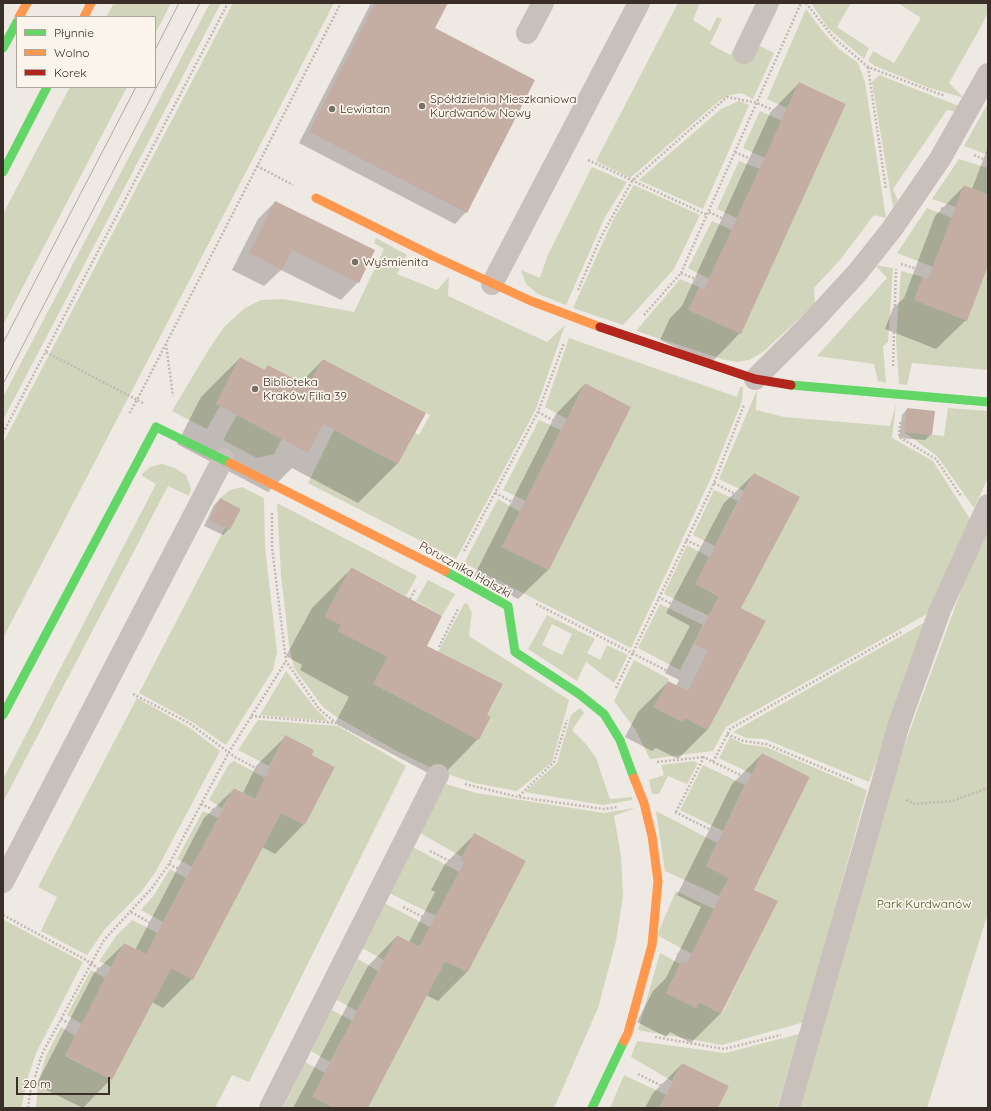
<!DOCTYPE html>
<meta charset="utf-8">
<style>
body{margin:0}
#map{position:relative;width:991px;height:1111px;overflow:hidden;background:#efe9e3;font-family:Quicksand,sans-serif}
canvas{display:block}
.frame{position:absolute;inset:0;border:4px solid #3a2f28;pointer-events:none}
.legend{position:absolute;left:16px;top:16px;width:140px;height:72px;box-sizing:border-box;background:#fbf4ea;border:1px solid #aea59c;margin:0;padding:5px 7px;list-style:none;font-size:12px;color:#3a2f28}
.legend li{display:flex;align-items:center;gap:8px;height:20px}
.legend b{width:20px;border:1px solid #aea59c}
.scale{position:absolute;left:16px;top:1077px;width:94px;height:18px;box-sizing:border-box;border:2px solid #3a2f28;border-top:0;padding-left:5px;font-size:12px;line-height:14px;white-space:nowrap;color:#3a2f28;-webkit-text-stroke:3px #fbf4ea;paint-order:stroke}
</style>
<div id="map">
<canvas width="991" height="1111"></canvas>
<div class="frame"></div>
<ul class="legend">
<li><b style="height:5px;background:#63d668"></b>Płynnie</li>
<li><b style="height:5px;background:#ff974d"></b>Wolno</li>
<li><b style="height:5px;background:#b3261e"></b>Korek</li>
</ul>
<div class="scale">20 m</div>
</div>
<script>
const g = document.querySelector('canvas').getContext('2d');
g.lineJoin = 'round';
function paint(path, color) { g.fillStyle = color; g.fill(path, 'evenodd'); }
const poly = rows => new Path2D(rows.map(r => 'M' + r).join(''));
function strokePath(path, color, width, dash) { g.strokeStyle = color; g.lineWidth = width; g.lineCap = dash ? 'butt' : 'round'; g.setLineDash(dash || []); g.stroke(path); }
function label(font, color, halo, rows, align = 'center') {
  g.font = font + ' Quicksand,sans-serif'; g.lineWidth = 3.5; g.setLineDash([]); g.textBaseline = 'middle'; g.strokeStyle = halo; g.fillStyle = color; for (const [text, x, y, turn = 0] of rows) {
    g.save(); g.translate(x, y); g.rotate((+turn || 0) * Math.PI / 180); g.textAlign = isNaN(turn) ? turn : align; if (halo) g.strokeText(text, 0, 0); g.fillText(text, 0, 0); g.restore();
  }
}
const green = poly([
 [114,3,171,3,155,34,155,17,106,17],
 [210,3,221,3,3,420,3,397],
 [233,3,334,3,3,638,3,443],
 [678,3,700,3,693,20,710,31,717,17,722,19,710,44,730,55,742,37,774,53,753,99,742,93,730,95,720,100,630,178,596,161],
 [811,3,851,3,837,27,869,48,864,59,828,28],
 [898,3,988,3,988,11,983,23,949,83,964,98,927,87,875,66,868,61,873,51,894,63,921,18],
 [806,9,824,33,839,49,858,63,865,82,886,218,874,215,840,260,814,288,815,304,763,352,749,360,737,362,725,360,636,331,680,279,699,287,741,333,846,104,799,82,787,108,767,99],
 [879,75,959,106,957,112,947,110,893,189,898,201,893,208,872,82],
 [70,87,127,87,3,325,3,214],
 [739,101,749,105,703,209,639,180,721,109],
 [988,103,988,155,964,146],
 [760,111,782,121,765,158,743,148],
 [959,159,988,168,987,194,964,185,956,207,932,199],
 [739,161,760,169,737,218,717,209],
 [592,167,627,182,605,217,566,305,538,294,526,284,521,270,540,278,547,257],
 [634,185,700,215,674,269,623,325,573,308,614,218],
 [927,208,952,218,933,267,897,253],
 [712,221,732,230,709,279,688,268],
 [376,238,407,255,397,274,437,290,449,277,448,296,547,342,565,325,536,409,456,559,308,483,334,430,398,464,412,439,409,430,419,435,430,415,323,359,308,386,268,365,265,370,240,357,216,404,220,406,207,429,172,411,209,349,224,327,245,308,261,300,283,299,354,312,384,249,374,243],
 [875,265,893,268,888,342,883,346,886,383,878,381,874,364,817,356,887,278],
 [988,266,988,370,912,363,907,385,899,384,896,339,901,271,923,277,914,300,967,320],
 [569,338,737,397,740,387,743,387,742,401,711,478,631,648,464,563,498,499,520,512,502,547,549,570,631,407,585,383,567,419,545,407],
 [757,390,756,410,784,417,890,426,896,404,892,438,933,461,970,519,927,614,726,727,713,751,650,759,635,729,614,701,634,660,669,679,654,707,682,722,685,718,708,730,766,621,741,608,799,497,754,473,744,491,719,479],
 [948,408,988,411,988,478,974,508,937,456,904,432,944,436],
 [237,415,282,439,274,454,257,458,223,440],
 [539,420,561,430,526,501,503,490],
 [162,464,175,468,186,475,191,489,189,496,168,486,3,802,3,779,156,484,141,475,150,467],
 [242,487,264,498,265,547,277,652,273,670,226,745,194,723,139,693,225,528,230,530,241,509,220,498,230,490],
 [714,490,738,501,715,546,693,535],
 [277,503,417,576,406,596,351,567,325,616,341,625,338,631,388,657,374,684,479,740,491,718,481,712,490,710,503,684,438,652,464,604,467,603,472,613,469,636,569,700,552,762,517,791,474,783,433,769,393,749,335,716,323,707,294,668,289,645,281,575],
 [988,531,988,913,927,1108,799,1108,898,763,965,580],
 [687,545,709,557,695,584,719,596,709,616,664,594],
 [428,580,455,594,442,616,416,601],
 [660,604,703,625,680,670,638,648],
 [547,615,595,639,587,653,600,660,607,645,628,655,614,683,586,662,577,681,528,649],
 [552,624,572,634,562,655,542,645],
 [927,621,869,782,765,739,746,738,733,732],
 [286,671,315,708,328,721,260,715],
 [137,698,190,728,220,751,155,873,140,893,105,929,87,955,41,931,57,897,38,887],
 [580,708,584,713,572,730,586,744,596,758,610,799,632,797,632,800,603,805,525,792,557,763,571,715],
 [258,720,338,726,406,766,249,1082,232,1075,215,1108,36,1108,38,1083,46,1056,61,1027,75,1036,65,1056,112,1080,171,968,193,979,281,813,305,825,335,767,312,755,314,750,285,736,269,766,238,750],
 [730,737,743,744,766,747,867,790,804,1022,722,1045,638,1030,660,953,680,964,666,993,696,1008,699,1002,722,1014,777,902,754,890,810,777,762,753,752,774,719,758],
 [234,761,267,779,256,799,234,788,222,808,209,800,229,764],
 [694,761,698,763,687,784,668,776,659,794,652,794,649,780,664,775,661,765],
 [703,765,745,785,723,831,680,810],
 [446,784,476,793,604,813,635,808,614,816,621,856,623,896,616,941,598,1008,554,1108,368,1108,445,961,468,972,526,861,474,834,462,857,420,833],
 [203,811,218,818,192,867,177,859],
 [656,811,717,843,706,866,729,878,719,896,665,871],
 [413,847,459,872,436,916,389,893],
 [170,869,186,878,163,922,141,910,154,895],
 [676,891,714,909,692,954,657,935],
 [384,903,430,927,420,947,397,935,384,960,362,948],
 [4,920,83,962,36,1053,28,1077,21,1108,3,1108],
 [132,920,157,933,146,954,124,943,111,967,99,961,117,935],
 [358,959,378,971,357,1011,337,1000],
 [91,970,105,978,82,1024,67,1015],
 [332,1010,352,1021,330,1062,311,1051],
 [799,1034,777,1108,718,1108,729,1086,682,1063,672,1081,631,1057,637,1041,725,1053],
 [305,1062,325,1073,334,1108,283,1108],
 [624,1075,666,1095,659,1108,610,1108]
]);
const shadow = poly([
 [371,3,447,3,434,28,466,212,455,224,299,143],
 [799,83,740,333,711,363,660,340,670,318,682,306,770,113],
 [988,147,988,263,966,320,936,349,885,329,893,308,904,298,935,216,964,186,972,189],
 [275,202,374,251,358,282,341,300,281,270,264,286,232,270,258,219],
 [240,358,264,370,268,366,300,383,323,360,425,413,397,464,358,503,292,468,268,492,177,444,201,397],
 [585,384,630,407,548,570,518,599,474,576,556,414],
 [907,409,931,434,925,440,899,438,902,415],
 [754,474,740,608,764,621,707,730,678,759,656,748,652,751,625,737,638,712,668,682,676,686,679,680,665,673,690,626,666,613,724,503],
 [220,499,229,529,223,535,204,526,214,505],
 [352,568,486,716,478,739,439,779,335,723,349,697,300,670,302,665,286,656,312,608],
 [285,737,310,755,304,824,275,854,262,847,192,979,163,1008,152,1002,111,1079,83,1108,36,1085,94,973,124,944,135,950,204,818,234,789,243,793,256,766],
 [762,754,753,890,721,1013,691,1043,670,1032,666,1037,637,1022,653,991,666,978,701,907,677,895,732,784],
 [474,835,525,861,467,972,438,1001,426,995,367,1108,293,1108,368,966,397,936,409,942,435,892,431,890,445,864],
 [682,1064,717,1108,645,1108,653,1093]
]);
const building = poly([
 [375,3,448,3,435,28,535,80,467,213,309,132],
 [799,82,846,104,741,334,688,310,699,287,704,290],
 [964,185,988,195,988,266,967,321,914,300,923,277,928,279],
 [275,201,375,250,359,283,292,250,282,270,249,253],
 [240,357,265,370,268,365,308,386,323,359,426,413,398,464,323,424,308,453,216,404],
 [585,383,631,407,549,570,502,547],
 [907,408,935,411,932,435,904,432],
 [754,473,800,497,741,608,766,621,708,730,685,718,683,722,654,707,668,681,688,691,708,651,694,644,719,597,695,584],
 [220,498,241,509,230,530,209,520],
 [351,567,442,616,427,646,503,684,487,715,491,717,479,740,373,683,388,657,338,631,341,625,325,617],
 [285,735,314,750,312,755,335,767,305,825,281,813,193,980,171,968,112,1080,65,1055,124,943,146,954,234,788,255,799],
 [762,753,810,777,754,890,778,901,721,1014,699,1002,696,1008,666,993,682,961,687,963,729,878,706,866],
 [474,833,526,861,468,972,445,961,368,1108,334,1108,312,1097,397,935,419,947,464,863,460,861],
 [682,1063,729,1086,718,1108,660,1108]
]);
const path = poly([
 [806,3,833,37,868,67,945,96],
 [868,67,886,189],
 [735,152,762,164],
 [974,155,988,161],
 [588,160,707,215],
 [257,166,293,185],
 [941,208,954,213],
 [709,212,734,224],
 [901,264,930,273],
 [681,273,707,284],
 [578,290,601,237,632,181,727,97,757,103,784,115],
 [644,315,681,273,801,3],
 [166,344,173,396],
 [46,352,137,400,129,414],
 [893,366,896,269],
 [143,403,137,400,341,3],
 [538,412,563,426],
 [900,422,899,437,936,459,961,496],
 [3,433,228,3],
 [278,456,285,441],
 [714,483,741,497],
 [495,493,522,507],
 [272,513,272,547,286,661,319,709,336,723,414,764],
 [686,540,711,552],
 [464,551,538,412,564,343],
 [658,597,706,621],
 [410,599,416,588],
 [536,604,677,676],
 [439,647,458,609],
 [616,688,714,483,744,405],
 [133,694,189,723,235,757,269,775],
 [251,716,336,723],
 [727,734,743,741,766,744,854,781],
 [657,762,704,757],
 [713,762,749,779],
 [465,784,518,797,604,809,617,807],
 [519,796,554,762,567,720],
 [906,800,915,804,952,801,988,788],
 [201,804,220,813],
 [675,812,721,835],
 [676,812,704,757,713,762,730,729,903,631],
 [430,851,461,867],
 [169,864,188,874],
 [685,888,717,903],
 [403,907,433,922],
 [131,912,159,928],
 [3,915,86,960,107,975],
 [677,954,689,960],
 [374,962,381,966],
 [61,1019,79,1029],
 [655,1037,724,1049,781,1035],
 [638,1074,668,1089],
 [28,1108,30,1093,42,1054,104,940,152,888,169,864,229,752,286,661]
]);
const street = poly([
 [527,33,543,3],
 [744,53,768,3],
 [492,284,639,3],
 [755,379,811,323,857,273,892,229,940,159,988,74],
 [3,882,223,459],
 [270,1108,438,775],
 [789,1108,899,724,940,610,988,505]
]);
const fast = poly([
 [3,48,17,22],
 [3,172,47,87],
 [791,385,988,402],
 [445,571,508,606,515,652,579,694,604,714,620,740,634,778],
 [3,715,156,427,230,463],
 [592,1108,624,1041]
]);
const slow = poly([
 [19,17,27,3],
 [84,17,91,3],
 [316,198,433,256,531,301,600,327],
 [230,463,445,571],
 [624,1041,628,1033,652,945,658,881,652,836,644,803,634,778]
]);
const jam = poly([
 [600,327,755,379,791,385]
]);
const tram = poly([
 [155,50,179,3],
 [3,343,136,87],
 [3,384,200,3]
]);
const markers = [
 [422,106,4,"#797069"],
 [332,109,4,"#797069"],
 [355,262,4,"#797069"],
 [255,389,4,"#797069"]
];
const poiNames = [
 ["Spółdzielnia Mieszkaniowa",430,99],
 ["Kurdwanów Nowy",430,113],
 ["Lewiatan",340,109],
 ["Wyśmienita",363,262],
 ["Biblioteka",263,382],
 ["Kraków Filia 39",263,396]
];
const streetNames = [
 ["Porucznika Halszki",465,570,29]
];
const parkNames = [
 ["Park Kurdwanów",924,904]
];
paint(green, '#d0d5bb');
paint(shadow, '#0003');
paint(building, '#c4ada3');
strokePath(path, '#c1bab3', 2.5, [2, 2]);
strokePath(street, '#c8c1bb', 22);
strokePath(fast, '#63d668', 9);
strokePath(slow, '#ff974d', 9);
strokePath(jam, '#b3261e', 9);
strokePath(tram, '#b0aaa5', 1);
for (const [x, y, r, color] of markers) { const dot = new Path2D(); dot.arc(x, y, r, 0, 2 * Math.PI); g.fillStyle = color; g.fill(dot); strokePath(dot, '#fbf4ea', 1.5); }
label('12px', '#3a2f28', '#fbf4ea', poiNames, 'left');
label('12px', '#3a2f28', '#fbf4ea', streetNames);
label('12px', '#475b2a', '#fbf4ea', parkNames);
</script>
